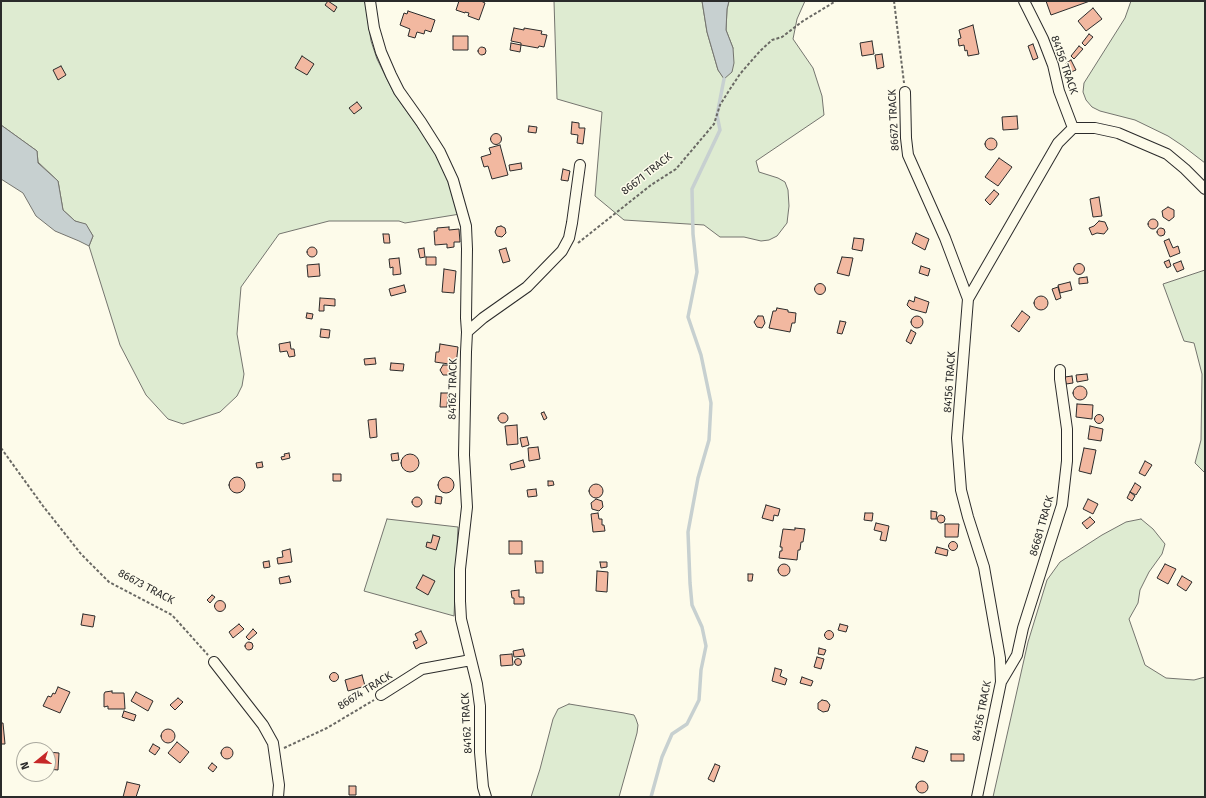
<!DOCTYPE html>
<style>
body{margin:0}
#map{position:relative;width:1206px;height:798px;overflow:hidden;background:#fdfbea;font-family:"Fira Sans",sans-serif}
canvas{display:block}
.frame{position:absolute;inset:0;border:2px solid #2b2b2b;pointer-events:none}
.north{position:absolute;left:16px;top:742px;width:40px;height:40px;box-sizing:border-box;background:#fdfbea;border:1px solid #a9a89e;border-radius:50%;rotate:252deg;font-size:11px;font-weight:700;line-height:16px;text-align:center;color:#2b2b2b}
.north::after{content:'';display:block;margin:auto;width:14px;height:18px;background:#c62828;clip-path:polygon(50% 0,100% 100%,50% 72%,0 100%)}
</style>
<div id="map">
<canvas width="1206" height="798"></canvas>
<div class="frame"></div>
<div class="north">N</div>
</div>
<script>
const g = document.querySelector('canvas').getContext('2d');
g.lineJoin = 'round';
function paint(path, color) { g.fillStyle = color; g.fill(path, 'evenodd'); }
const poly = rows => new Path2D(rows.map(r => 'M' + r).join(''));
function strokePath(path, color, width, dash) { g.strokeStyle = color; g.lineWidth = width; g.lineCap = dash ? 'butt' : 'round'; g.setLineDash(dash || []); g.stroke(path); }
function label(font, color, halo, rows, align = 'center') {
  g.font = font + ' "Fira Sans",sans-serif'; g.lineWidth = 3; g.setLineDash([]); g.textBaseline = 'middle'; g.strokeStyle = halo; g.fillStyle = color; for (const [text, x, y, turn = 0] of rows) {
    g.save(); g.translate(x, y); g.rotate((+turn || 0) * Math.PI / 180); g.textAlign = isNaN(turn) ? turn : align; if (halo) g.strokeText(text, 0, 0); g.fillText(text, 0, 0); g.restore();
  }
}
const green = poly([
 [1,1,365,1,371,41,377,59,395,95,425,137,437,157,453,191,460,214,405,223,399,221,329,221,279,234,241,287,237,334,244,374,242,386,237,396,220,412,183,424,168,419,146,395,120,345,89,246,93,236,86,225,75,221,63,210,58,181,38,162,37,151,1,125,1,1],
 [554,1,702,1,707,32,718,70,724,78,733,48,726,30,727,9,729,1,805,1,797,19,793,39,813,68,822,96,824,115,756,161,759,172,778,178,785,182,788,190,789,206,787,223,777,236,769,240,761,241,744,237,720,237,704,225,624,220,595,196,602,112,557,99,554,1],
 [1131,1,1205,1,1205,163,1183,146,1168,136,1135,120,1100,111,1092,107,1086,100,1083,92,1084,83,1125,18,1131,1],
 [1205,270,1205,473,1195,463,1201,440,1202,374,1194,343,1184,341,1163,284,1205,270],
 [387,519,458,527,454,616,364,591,387,519],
 [1141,519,1153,529,1165,544,1162,554,1149,572,1140,590,1138,603,1129,619,1145,665,1166,678,1194,680,1205,677,1205,797,993,797,1028,642,1047,580,1060,562,1102,535,1126,522,1141,519],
 [569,704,624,713,634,715,636,719,638,725,637,733,619,797,531,797,540,769,553,719,558,709,569,704]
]);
const water = poly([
 [702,1,729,1,727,9,726,30,733,48,734,63,732,72,724,79,718,70,707,32,702,1],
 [1,125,37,151,38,163,58,181,63,210,75,221,86,224,93,236,89,246,79,241,55,231,36,216,23,193,1,179,1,125]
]);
const stream = poly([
 [651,797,662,757,672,734,687,724,699,700,701,670,706,646,702,627,692,605,690,583,688,532,698,478,709,440,711,403,701,355,688,317,697,272,693,234,692,189,720,130,717,115,724,79]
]);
const building = poly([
 [328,1,337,7,334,12,325,5,328,1],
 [459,1,481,1,485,3,479,20,468,16,469,13,465,12,465,13,456,10,459,1],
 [1046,1,1090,1,1051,15,1046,1],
 [1093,8,1102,19,1086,31,1078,21,1093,8],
 [408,11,435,20,431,32,425,30,424,34,417,32,415,38,408,36,410,29,400,25,404,13,407,14,408,11],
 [973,25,979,54,968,56,967,50,965,51,964,45,959,46,958,39,961,38,959,30,973,25],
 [514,28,524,30,524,28,542,31,541,34,547,35,544,47,539,46,538,48,521,45,521,43,511,41,514,28],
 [1089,34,1093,37,1085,46,1082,43,1089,34],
 [453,36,468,36,468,50,453,50,453,36],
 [872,41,874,54,862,56,860,43,872,41],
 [511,43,521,45,520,52,510,50,511,43],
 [1033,44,1038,58,1033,60,1028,46,1033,44],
 [1079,46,1083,49,1074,59,1071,56,1079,46],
 '478 51a4 4 0 1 1 8 0a4 4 0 1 1-8 0Z',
 [882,54,884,67,877,69,875,55,882,54],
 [302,56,314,64,307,75,295,68,302,56],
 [1071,60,1076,70,1071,72,1066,63,1071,60],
 [61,66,66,75,58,80,53,70,61,66],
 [357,102,362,108,354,114,349,108,357,102],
 [1017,116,1018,129,1003,130,1002,117,1017,116],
 [572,122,579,123,579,128,585,128,583,144,577,143,578,135,571,134,572,122],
 [529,126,537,127,536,133,528,132,529,126],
 '490.5 139a5.5 5.5 0 1 1 11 0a5.5 5.5 0 1 1-11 0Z',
 '985 144a6 6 0 1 1 12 0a6 6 0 1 1-12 0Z',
 [500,145,508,175,492,179,488,166,484,167,481,157,491,154,489,148,500,145],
 [999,158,1012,167,998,186,985,177,999,158],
 [521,163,522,169,510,171,509,165,521,163],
 [563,169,570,171,568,181,561,180,563,169],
 [994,190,999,194,990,205,985,200,994,190],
 [1099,197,1102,216,1093,217,1090,199,1099,197],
 [1168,207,1174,210,1174,217,1169,221,1163,217,1162,211,1168,207],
 '1148 224a5 5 0 1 1 10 0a5 5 0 1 1-10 0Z',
 [1099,221,1105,222,1108,229,1104,234,1097,233,1092,235,1089,228,1094,226,1099,221],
 [501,226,505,228,506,233,502,237,497,236,495,232,497,227,501,226],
 [449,227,449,230,459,229,460,242,454,242,454,247,447,248,447,244,435,245,434,231,437,231,437,228,449,227],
 '1157 232a4 4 0 1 1 8 0a4 4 0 1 1-8 0Z',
 [916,233,929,239,925,250,912,243,916,233],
 [383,234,389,234,390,243,384,243,383,234],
 [854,238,864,239,862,251,852,249,854,238],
 [1169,239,1173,248,1178,246,1180,253,1170,257,1164,241,1169,239],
 '307 252a5 5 0 1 1 10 0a5 5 0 1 1-10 0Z',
 [424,248,425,257,420,258,418,249,424,248],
 [506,248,510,261,503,263,499,250,506,248],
 [426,257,436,257,436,265,426,265,426,257],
 [842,257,853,258,849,276,837,273,842,257],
 [399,258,401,274,393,275,393,267,390,268,389,259,399,258],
 [1169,260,1171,266,1167,268,1164,262,1169,260],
 [1181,261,1184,269,1177,272,1173,264,1181,261],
 '1073.5 269a5.5 5.5 0 1 1 11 0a5.5 5.5 0 1 1-11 0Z',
 [319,264,320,276,308,277,307,265,319,264],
 [921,266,930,269,928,276,919,273,921,266],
 [444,269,456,271,454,293,442,292,444,269],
 [1087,277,1088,283,1079,284,1079,278,1087,277],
 [1070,282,1072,290,1060,293,1058,285,1070,282],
 '814.5 289a5.5 5.5 0 1 1 11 0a5.5 5.5 0 1 1-11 0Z',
 [404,285,406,292,391,296,389,289,404,285],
 [1058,287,1061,298,1056,300,1052,289,1058,287],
 '1034 303a7 7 0 1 1 14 0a7 7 0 1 1-14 0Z',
 [915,297,929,302,926,313,911,309,907,305,909,300,914,302,915,297],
 [320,298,335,299,335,306,324,305,324,311,319,311,320,298],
 [777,308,788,310,788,312,796,313,795,323,792,323,790,332,769,328,773,311,776,311,777,308],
 [1022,311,1030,317,1019,332,1011,326,1022,311],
 [307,313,313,314,312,319,306,318,307,313],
 '911 322a6 6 0 1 1 12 0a6 6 0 1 1-12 0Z',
 [758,316,763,316,765,323,762,328,757,327,754,322,758,316],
 [840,321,846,322,842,334,837,333,840,321],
 [321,329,330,330,329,338,320,337,321,329],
 [911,330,916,333,911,344,906,341,911,330],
 [290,342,291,349,294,349,295,356,289,357,287,351,280,352,279,344,290,342],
 [440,344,458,347,456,365,435,362,436,352,439,352,440,344],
 [375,358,376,364,365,365,364,359,375,358],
 [391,363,404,364,403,371,390,370,391,363],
 [443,365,449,365,452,370,449,375,443,375,440,370,443,365],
 [1087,374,1088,380,1077,382,1076,375,1087,374],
 [1072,376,1073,383,1066,384,1065,377,1072,376],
 '1073 393a7 7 0 1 1 14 0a7 7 0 1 1-14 0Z',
 [441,393,448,393,447,407,440,407,441,393],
 [1077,404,1093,405,1092,419,1076,417,1077,404],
 [544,412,547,418,544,420,541,413,544,412],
 '498 418a5 5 0 1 1 10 0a5 5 0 1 1-10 0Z',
 '1094.5 419a4.5 4.5 0 1 1 9 0a4.5 4.5 0 1 1-9 0Z',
 [376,419,377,437,370,438,368,420,376,419],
 [517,425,518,444,507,445,505,426,517,425],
 [1090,426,1103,429,1101,441,1088,439,1090,426],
 [527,437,529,445,522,447,520,438,527,437],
 [538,447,540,459,529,461,528,448,538,447],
 [1084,448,1096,450,1091,474,1079,471,1084,448],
 [289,453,290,458,282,460,281,457,285,456,284,454,289,453],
 [398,453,399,460,392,461,391,454,398,453],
 '401 463a9 9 0 1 1 18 0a9 9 0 1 1-18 0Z',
 [523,460,525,467,511,470,510,464,523,460],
 [1145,461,1152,465,1145,476,1139,473,1145,461],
 [262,462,263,467,257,468,256,463,262,462],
 [333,474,341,474,341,481,333,481,333,474],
 '438 485a8 8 0 1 1 16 0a8 8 0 1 1-16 0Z',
 '229 485a8 8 0 1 1 16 0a8 8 0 1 1-16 0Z',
 [548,481,553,481,554,485,548,486,548,481],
 [1135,483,1141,487,1136,495,1130,492,1135,483],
 '589 491a7 7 0 1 1 14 0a7 7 0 1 1-14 0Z',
 [536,489,537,496,528,497,527,490,536,489],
 [1130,492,1135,496,1132,501,1127,498,1130,492],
 [436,496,442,497,441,504,435,503,436,496],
 '412 502a5 5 0 1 1 10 0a5 5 0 1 1-10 0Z',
 [596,499,602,501,603,507,599,511,592,509,591,503,596,499],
 [1088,499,1098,504,1093,514,1083,509,1088,499],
 [766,505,780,509,778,516,774,515,773,521,762,518,766,505],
 [931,511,937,512,936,519,931,519,931,511],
 [598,513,599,519,602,519,602,525,604,525,605,531,593,532,591,514,598,513],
 [865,513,873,513,872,521,864,520,865,513],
 '937 519a4 4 0 1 1 8 0a4 4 0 1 1-8 0Z',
 [1090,517,1095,522,1087,529,1082,523,1090,517],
 [876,523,889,526,886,541,880,540,882,532,874,530,876,523],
 [945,524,959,524,958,537,945,537,945,524],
 [795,528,805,529,803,542,801,542,800,550,798,550,797,560,779,558,780,551,782,551,782,547,780,547,783,529,795,530,795,528],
 [433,535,440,537,436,550,426,547,427,542,431,543,433,535],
 [509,541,522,541,522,554,509,554,509,541],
 '948.5 546a4.5 4.5 0 1 1 9 0a4.5 4.5 0 1 1-9 0Z',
 [937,547,948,550,947,556,935,553,937,547],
 [290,549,292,562,278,564,277,558,283,557,282,551,290,549],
 [269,561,270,567,264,568,263,562,269,561],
 [535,561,543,561,543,573,536,573,535,561],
 [600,562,607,562,607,567,601,568,600,562],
 '778 570a6 6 0 1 1 12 0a6 6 0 1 1-12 0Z',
 [1165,564,1176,569,1168,584,1157,578,1165,564],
 [597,571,608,572,607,592,596,591,597,571],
 [748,574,753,574,752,581,748,581,748,574],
 [423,575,435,581,428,595,416,588,423,575],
 [289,576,291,582,280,584,279,578,289,576],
 [1182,576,1192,582,1186,591,1177,585,1182,576],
 [519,590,519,597,524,597,524,604,514,604,514,598,512,598,511,591,519,590],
 [212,595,215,597,210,603,207,600,212,595],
 '214.5 606a5.5 5.5 0 1 1 11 0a5.5 5.5 0 1 1-11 0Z',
 [83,614,95,616,93,627,81,625,83,614],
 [239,624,244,629,233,638,229,632,239,624],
 [840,624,848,626,846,632,838,630,840,624],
 [253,629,257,633,249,640,246,637,253,629],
 '824.5 635a4.5 4.5 0 1 1 9 0a4.5 4.5 0 1 1-9 0Z',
 [421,631,427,643,416,649,413,642,418,640,415,634,421,631],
 '245 646a4 4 0 1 1 8 0a4 4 0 1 1-8 0Z',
 [819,648,826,650,824,655,818,654,819,648],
 [523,649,525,656,514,657,513,651,523,649],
 [512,654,513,665,501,666,500,655,512,654],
 [817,657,824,659,821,669,814,667,817,657],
 '514.5 662a3.5 3.5 0 1 1 7 0a3.5 3.5 0 1 1-7 0Z',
 [775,668,782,670,780,676,787,679,785,685,772,681,775,668],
 '329.5 677a4.5 4.5 0 1 1 9 0a4.5 4.5 0 1 1-9 0Z',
 [362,675,365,686,348,691,345,680,362,675],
 [802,677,813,681,811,686,800,683,802,677],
 [58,687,70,692,60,713,43,706,48,696,51,697,53,693,55,694,58,687],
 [112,691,112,693,124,693,125,709,108,709,108,706,104,707,104,694,105,692,112,691],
 [136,692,153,701,148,711,131,701,136,692],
 [178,698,183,702,175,710,170,705,178,698],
 [822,700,827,701,830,705,828,711,823,712,818,709,818,703,822,700],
 [124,711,136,715,134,721,122,717,124,711],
 [1,723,3,723,5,744,1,744,1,723],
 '161 736a7 7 0 1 1 14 0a7 7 0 1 1-14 0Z',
 [177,742,189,752,180,763,168,753,177,742],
 [153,744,160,748,155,755,149,751,153,744],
 '221 753a6 6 0 1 1 12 0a6 6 0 1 1-12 0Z',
 [916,747,928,751,924,762,912,758,916,747],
 [48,752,59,753,58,770,48,769,48,752],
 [951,754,964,754,964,761,951,761,951,754],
 [212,763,217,767,213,772,208,768,212,763],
 [715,764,720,766,714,782,708,779,715,764],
 '916 787a6 6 0 1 1 12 0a6 6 0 1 1-12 0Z',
 [127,782,140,785,136,797,123,797,127,782],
 [349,786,356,786,356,795,349,795,349,786]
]);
const path = poly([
 [894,1,904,83],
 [578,243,651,185,676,169,714,124,720,105,730,89,740,74,760,51,772,40,782,37,803,21,836,1],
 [1,448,43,506,81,554,109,582,172,615,208,655],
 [284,748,327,728,374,700]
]);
const street = poly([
 [370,1,374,28,381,52,391,75,399,91,421,122,440,152,453,180,466,226,467,249,466,318,467,332,466,352,464,455,467,507,460,569,460,601,461,619,477,684,480,706,480,752,483,787,486,797],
 [1024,1,1043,39,1053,65,1059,91,1073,128],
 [905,92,906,138,908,155,945,238,968,299],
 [1073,128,1095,128,1118,133,1167,154,1185,169,1205,189],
 [467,332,483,318,527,287,562,251,569,238,572,223,580,165],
 [214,662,263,725,273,743,279,785,278,797],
 [1001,682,1017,655,1023,628,1062,505,1067,461,1067,429,1060,379,1060,370],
 [381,695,422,669,471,660],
 [977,797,1001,682,1000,658,984,567,968,517,961,490,957,438,968,299,1058,143,1073,128]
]);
const streetNames = [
 ["84156 TRACK",1064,65,71],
 ["86672 TRACK",894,120,-93],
 ["86671 TRACK",647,174,-38],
 ["84156 TRACK",950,382,-86],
 ["84162 TRACK",453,389,-89],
 ["86681 TRACK",1042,526,-74],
 ["86673 TRACK",146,587,28],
 ["86674 TRACK",365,691,-32],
 ["84156 TRACK",982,711,-79],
 ["84162 TRACK",467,723,-93]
];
paint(green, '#deebd1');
strokePath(green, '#74746e', 1);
paint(water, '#c7d0d0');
strokePath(water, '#74746e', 1);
strokePath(stream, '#c7d0d0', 3.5);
paint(building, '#f2b8a0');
strokePath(building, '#2b2b2b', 1);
strokePath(street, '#2b2b2b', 12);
strokePath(path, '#6a6964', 2, [3, 2]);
strokePath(street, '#fdfbea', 10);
label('11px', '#2b2b2b', '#fdfbea', streetNames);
</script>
